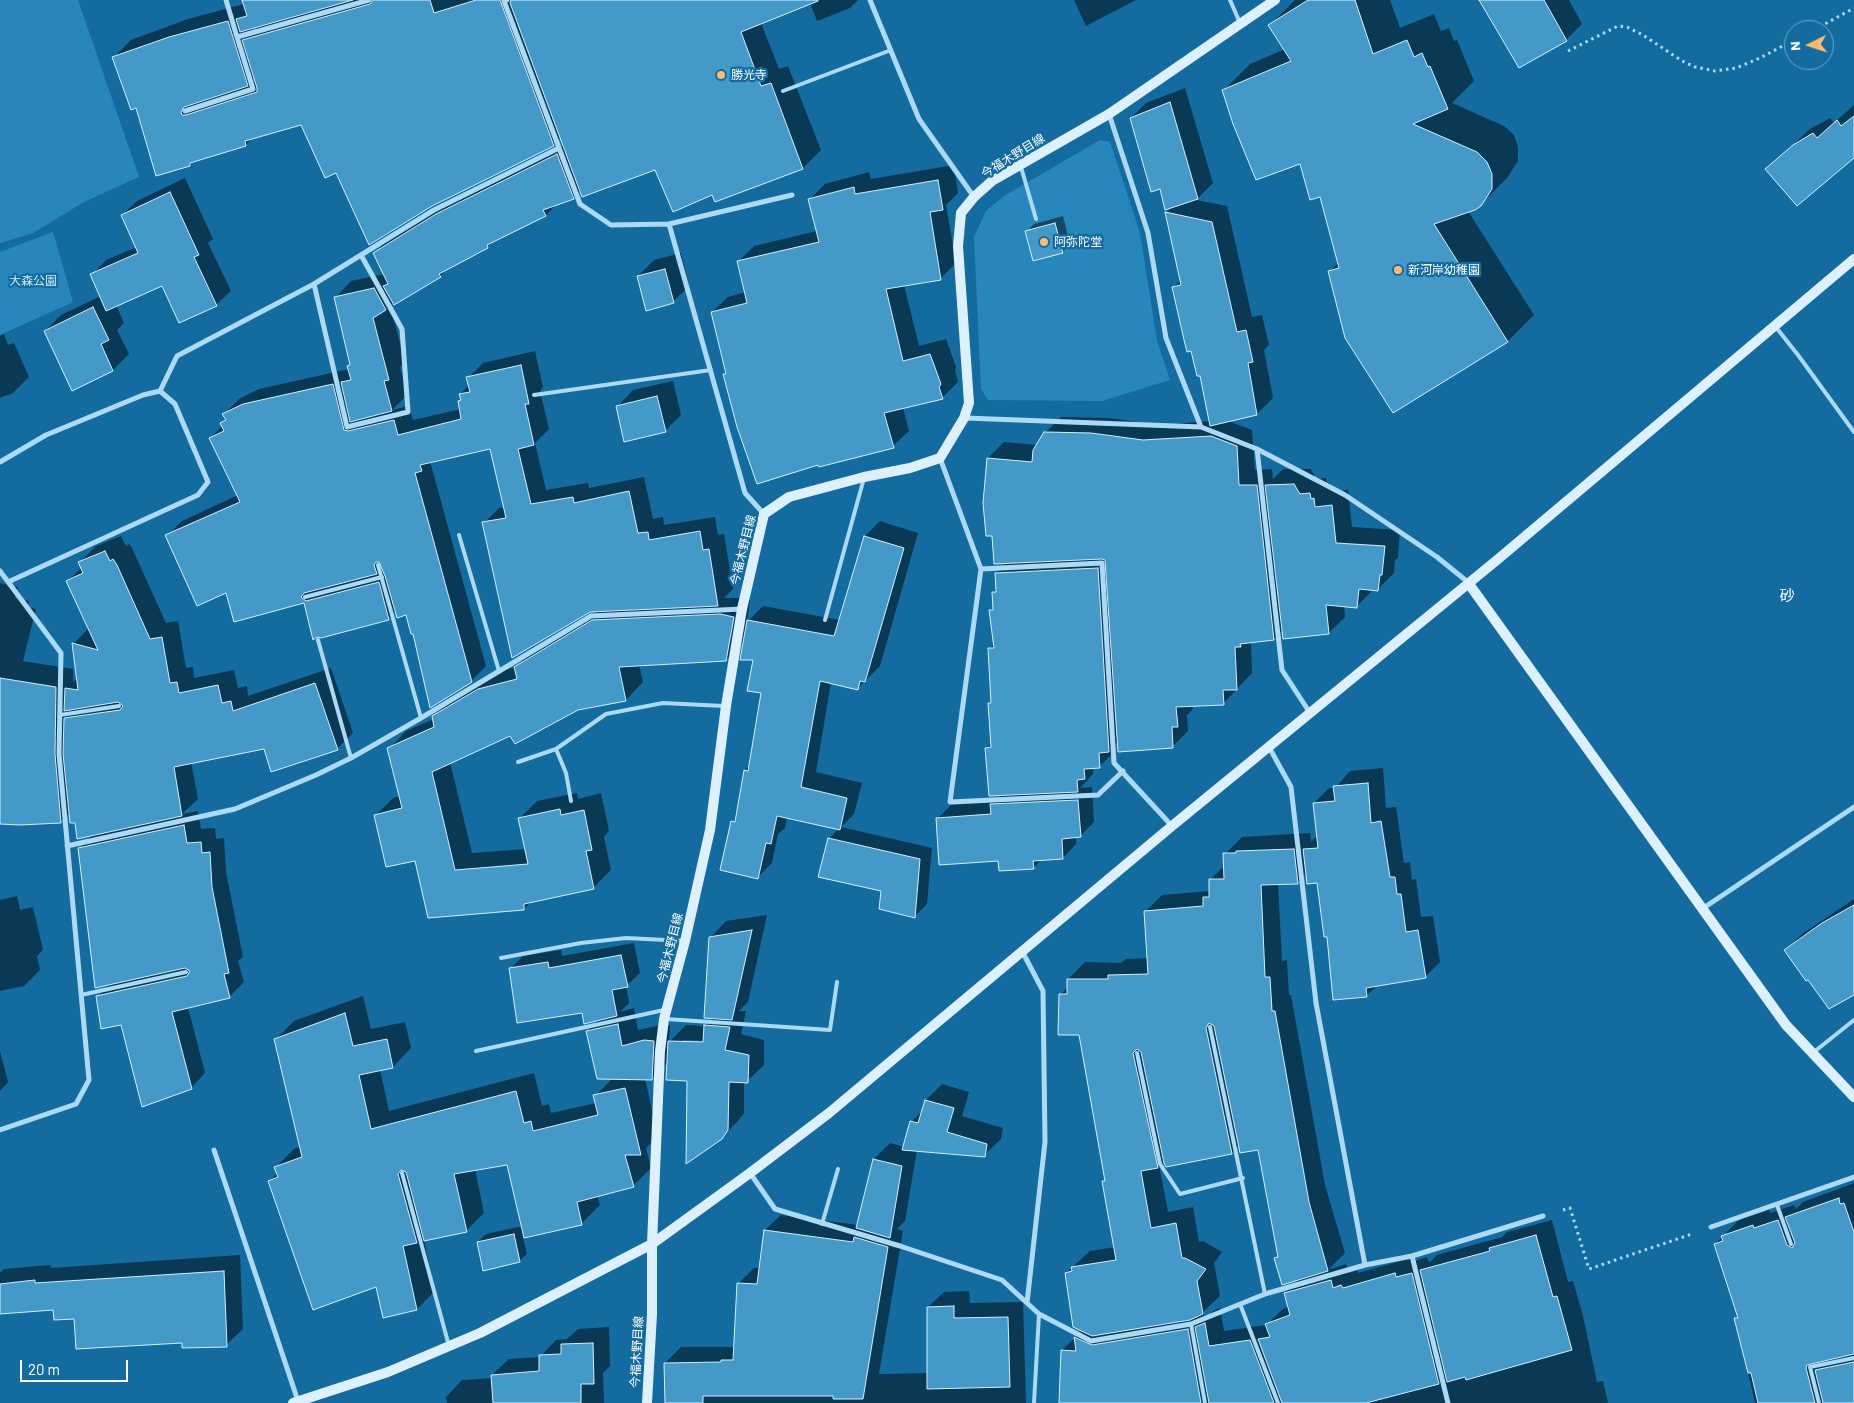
<!DOCTYPE html>
<meta charset="utf-8">
<style>
body{margin:0}
#map{position:relative;width:1854px;height:1403px;overflow:hidden;background:#146b9f;font-family:Barlow,sans-serif}
canvas{display:block}
.north{position:absolute;left:1784px;top:20px;width:50px;height:50px;box-sizing:border-box;background:#146b9f;border:1px solid #72a6c5;border-radius:50%;rotate:266deg;font-size:14px;font-weight:700;line-height:20px;text-align:center;color:#fff}
.north::after{content:'';display:block;margin:auto;width:18px;height:22px;background:#ffba6f;clip-path:polygon(50% 0,100% 100%,50% 72%,0 100%)}
.scale{position:absolute;left:20px;top:1360px;width:108px;height:22px;box-sizing:border-box;border:2px solid #fff;border-top:0;padding-left:6px;font-size:15px;line-height:18px;white-space:nowrap;color:#fff;-webkit-text-stroke:4px #146b9f;paint-order:stroke}
</style>
<div id="map">
<canvas width="1854" height="1403"></canvas>
<div class="north">N</div>
<div class="scale">20 m</div>
</div>
<script>
const g = document.querySelector('canvas').getContext('2d');
g.lineJoin = 'round';
function paint(path, color) { g.fillStyle = color; g.fill(path, 'evenodd'); }
const poly = rows => new Path2D(rows.map(r => 'M' + r).join(''));
function strokePath(path, color, width, dash) { g.strokeStyle = color; g.lineWidth = width; g.lineCap = dash ? 'butt' : 'round'; g.setLineDash(dash || []); g.stroke(path); }
function label(font, color, halo, rows, align = 'center') {
  g.font = font + ' Barlow,"Noto Sans JP",sans-serif'; g.lineWidth = 4.5; g.setLineDash([]); g.textBaseline = 'middle'; g.strokeStyle = halo; g.fillStyle = color; for (const [text, x, y, turn = 0] of rows) {
    g.save(); g.translate(x, y); g.rotate((+turn || 0) * Math.PI / 180); g.textAlign = isNaN(turn) ? turn : align; if (halo) g.strokeText(text, 0, 0); g.fillText(text, 0, 0); g.restore();
  }
}
const green = poly([
 [0,0,78,0,139,177,84,202,33,233,0,243],
 [1100,140,1110,142,1140,233,1157,341,1170,380,1102,401,988,400,981,389,974,237,986,211,1004,196],
 [53,232,73,302,0,335,0,252]
]);
const shadow = poly([
 [243,0,858,0,850,8,817,21,810,3,761,23,779,69,788,66,821,150,803,168,713,194,656,169,581,190,573,198,556,205,546,215,494,240,487,247,448,268,440,276,390,305,405,362,400,367,408,394,392,410,409,406,413,420,461,409,459,401,462,399,460,394,469,385,468,378,483,363,535,351,543,387,540,391,549,429,535,443,546,490,588,483,589,488,644,477,653,519,663,517,664,525,715,517,718,535,724,534,733,589,724,598,738,598,750,600,747,622,763,606,840,620,865,536,880,521,918,533,880,666,857,689,831,682,816,772,862,783,854,814,841,827,932,848,927,904,915,916,882,890,829,839,838,829,787,817,785,828,778,834,772,863,757,878,733,822,737,817,745,770,750,765,762,692,754,659,745,641,726,660,639,664,643,682,626,700,578,709,511,735,450,762,472,853,526,849,519,819,537,801,577,793,578,799,601,793,609,831,604,837,611,870,593,888,531,902,524,909,416,859,376,815,393,798,400,796,389,749,406,731,434,719,433,717,451,699,497,672,516,667,533,650,600,610,484,523,499,508,505,507,491,447,430,461,486,666,471,681,414,632,406,614,396,611,389,618,321,637,305,602,227,591,167,536,182,521,238,495,210,438,223,425,222,423,226,419,224,414,239,399,259,389,349,369,351,364,335,298,351,281,384,274,375,253,388,239,451,201,564,145,561,137,553,145,337,171,301,124,253,137,246,145,194,161,190,165,136,106,113,58,131,40,188,19,244,4],
 [259,25,254,31,252,27],
 [255,77,256,81,249,83],
 [1074,0,1136,0,1086,26],
 [1295,0,1390,0,1400,28,1434,14,1441,31,1449,28,1454,41,1457,40,1474,81,1452,103,1504,126,1514,135,1518,147,1518,161,1507,178,1480,205,1468,211,1534,315,1508,341,1393,411,1329,272,1339,262,1321,195,1301,163,1223,91,1250,64,1285,49,1270,25],
 [1480,0,1569,0,1582,24,1566,40],
 [1185,88,1213,183,1196,200,1227,206,1252,317,1262,315,1269,345,1264,350,1273,398,1257,414,1228,421,1252,430,1255,470,1272,469,1273,479,1283,469,1311,469,1316,479,1326,478,1327,483,1330,483,1331,491,1348,490,1352,527,1400,530,1398,558,1395,560,1394,573,1378,589,1373,590,1357,606,1344,605,1345,617,1329,633,1283,630,1274,639,1251,642,1252,673,1223,704,1192,705,1193,709,1187,715,1188,731,1172,747,1118,741,1115,745,1115,751,1099,767,1095,767,1093,770,1093,774,1080,788,1092,787,1094,822,1080,836,1076,836,1076,844,1063,858,1042,859,1033,868,999,859,937,819,951,805,994,802,1002,794,986,748,992,743,989,703,992,700,989,649,995,643,990,611,994,607,993,592,997,588,996,573,1007,562,988,458,1004,442,1037,445,1045,433,1061,417,1108,418,1160,425,1211,421,1201,374,1174,287,1181,280,1166,213,1173,206,1161,188,1131,118,1146,103],
 [1854,105,1854,157,1767,169,1810,129,1830,118,1834,123],
 [954,165,958,193,946,205,956,263,940,279,904,285,919,346,946,339,956,367,955,370,958,382,942,398,903,408,909,431,893,446,724,375,727,372,712,312,728,297,746,292,738,262,754,246,817,231,809,200,825,184,869,172,871,179],
 [185,178,213,239,208,243,231,291,216,305,163,285,116,305,124,323,117,330,129,354,113,370,73,389,45,331,61,315,101,296,92,275,106,260,137,247,122,215,137,201],
 [1063,216,1070,244,1063,252,1026,232,1034,224],
 [681,253,689,286,673,302,638,276,654,260],
 [4,334,8,345,14,343,29,377,13,393,0,398,0,336],
 [673,381,681,415,665,431,617,407,633,390],
 [121,536,126,546,129,544,132,548,166,623,178,621,186,668,193,667,194,678,234,670,238,688,247,686,248,696,331,668,353,733,337,749,265,747,191,762,198,799,182,814,198,811,201,829,215,828,216,839,224,838,226,872,243,957,238,961,244,982,229,997,188,1007,205,1073,191,1088,122,1023,98,996,110,984,79,849,93,834,70,812,60,822,0,823,0,583,18,587,15,598,29,601,28,607,36,609,23,661,73,669,73,682,78,677,74,643,89,628,68,581,82,567,80,562,96,546],
 [1383,768,1386,808,1396,807,1404,863,1410,862,1412,880,1416,879,1421,917,1433,916,1440,962,1425,977,1378,985,1367,995,1328,936,1318,882,1307,873,1297,883,1278,884,1282,961,1287,960,1289,995,1291,995,1325,1185,1345,1253,1328,1270,1346,1264,1349,1273,1357,1270,1358,1273,1411,1258,1412,1262,1427,1257,1429,1263,1437,1255,1502,1237,1507,1232,1552,1220,1568,1282,1573,1281,1583,1316,1597,1382,1603,1381,1608,1403,1060,1403,1062,1350,1083,1330,1066,1273,1090,1251,1115,1247,1103,1182,1106,1179,1080,1034,1061,994,1068,987,1068,979,1085,962,1121,963,1126,959,1148,958,1145,912,1162,895,1210,891,1210,880,1225,865,1225,854,1242,837,1310,833,1311,842,1318,835,1314,803,1329,788,1335,788,1350,771],
 [1239,1145,1259,1148,1279,1256,1276,1259,1301,1278,1285,1293,1289,1306,1283,1309,1266,1325,1224,1331,1220,1308,1213,1311,1205,1319,1203,1312,1220,1296,1214,1263,1222,1252,1203,1241,1199,1242,1193,1207,1168,1212,1159,1165,1164,1161,1232,1153],
 [17,896,20,910,33,907,43,950,37,956,40,970,24,986,0,991,0,900],
 [1854,899,1854,994,1786,950,1802,934],
 [767,915,748,1002,739,1011,746,1011,741,1034,764,1040,764,1065,747,1081,744,1081,744,1113,738,1121,721,1138,688,1080,668,1062,651,1079,645,1079,658,1136,646,1148,651,1168,633,1186,597,1195,600,1205,582,1223,523,1237,527,1254,519,1261,478,1242,486,1234,523,1226,508,1163,475,1169,484,1213,466,1231,424,1240,435,1291,417,1309,377,1285,269,1181,278,1173,276,1167,294,1149,301,1146,276,1039,294,1021,363,996,371,1029,405,1022,411,1048,393,1067,380,1069,389,1111,534,1073,542,1106,549,1104,551,1113,596,1103,595,1096,613,1078,587,1031,600,1019,582,1012,510,969,523,956,561,950,562,956,634,943,640,973,626,986,629,1003,620,1012,634,1008,638,1030,661,1025,670,1025,669,1042,686,1025,705,1026,714,1017,710,938,726,921],
 [683,1040,709,1041,709,1043,683,1043],
 [0,1051,8,1082,0,1091],
 [942,1084,969,1092,962,1116,1003,1128,1001,1139,984,1155,917,1150,905,1221,897,1229,903,1231,879,1374,928,1373,928,1307,944,1292,969,1291,970,1303,1023,1302,1026,1403,666,1403,665,1363,681,1347,735,1347,738,1284,754,1268,760,1268,765,1230,781,1215,858,1225,874,1159,890,1143,904,1147,911,1122,923,1110,926,1100],
 [1854,1183,1854,1403,1755,1403,1736,1319,1739,1316,1715,1244,1739,1220,1769,1210,1770,1213,1794,1205,1796,1209,1803,1202],
 [240,1255,243,1329,226,1345,183,1341,75,1318,54,1308,0,1313,0,1273,4,1269,50,1265,51,1268],
 [609,1327,610,1366,603,1373,604,1403,447,1403,446,1397,462,1380,493,1378,492,1375,509,1359,540,1357,556,1340,567,1339,578,1329]
]);
const building = poly([
 [242,0,353,0,240,32,236,19,247,16,242,0],
 [373,0,430,0,434,13,476,0,500,0,554,146,432,206,369,245,336,173,325,178,301,125,245,141,246,146,190,163,190,166,156,176,136,108,131,110,112,57,169,37,228,21,248,86,184,107,181,112,182,115,186,115,257,92,257,88,242,40,370,4,373,0],
 [511,0,818,0,818,1,741,32,761,86,771,83,803,169,715,202,712,195,673,212,655,170,582,197,510,3,511,0],
 [1308,0,1355,0,1373,54,1407,40,1414,57,1422,53,1428,67,1430,66,1448,109,1413,124,1477,152,1487,162,1492,174,1492,189,1481,206,1475,210,1434,224,1508,342,1393,413,1345,338,1328,271,1339,268,1320,197,1310,200,1300,164,1256,180,1233,124,1222,90,1291,61,1268,25,1308,0],
 [1479,0,1544,0,1567,41,1519,68,1479,0],
 [1170,102,1198,199,1165,210,1160,189,1151,192,1130,118,1170,102],
 [1854,116,1854,158,1797,206,1765,169,1793,145,1813,133,1817,138,1837,120,1841,126,1854,116],
 [557,154,574,199,543,210,546,216,487,245,488,248,439,274,441,277,394,305,383,286,388,284,373,253,436,214,557,154],
 [938,180,943,210,930,212,941,280,886,289,903,361,930,354,941,384,939,387,943,399,884,413,894,448,819,467,818,465,757,484,737,427,723,374,726,374,711,312,747,303,737,261,819,242,808,199,854,187,855,194,938,180],
 [170,192,199,255,194,257,217,306,179,323,162,286,106,311,90,274,138,253,121,215,170,192],
 [1165,212,1212,222,1237,332,1246,330,1253,362,1248,363,1257,415,1210,426,1200,376,1197,376,1191,351,1187,352,1184,340,1172,287,1181,285,1165,212],
 [1055,223,1063,253,1033,261,1025,231,1055,223],
 [665,269,674,303,646,311,637,276,665,269],
 [374,288,386,310,373,318,389,380,384,381,392,411,350,422,341,382,351,380,347,366,350,365,334,297,374,288],
 [93,307,109,340,101,344,113,371,72,391,44,331,93,307],
 [521,365,529,404,525,404,534,445,518,449,531,504,573,497,574,503,629,491,638,533,648,532,649,540,700,531,703,550,709,549,718,606,590,612,512,658,482,522,506,518,490,449,420,465,422,471,415,473,472,682,430,708,413,634,411,634,406,615,397,618,385,576,379,562,376,562,374,565,377,574,304,593,301,597,306,601,379,582,389,620,321,638,317,637,313,640,304,603,234,622,226,593,197,606,165,535,240,502,209,438,224,431,220,423,226,420,222,414,243,404,333,384,344,430,348,431,394,420,398,435,461,419,458,401,461,400,459,394,470,392,466,377,521,365],
 [657,396,666,432,624,442,616,406,657,396],
 [1044,432,1091,433,1143,440,1211,436,1237,446,1239,485,1257,485,1274,640,1240,644,1241,647,1235,647,1237,690,1223,690,1224,705,1176,707,1178,727,1172,727,1173,748,1118,752,1105,560,1102,559,994,564,992,536,986,536,983,503,987,458,1032,462,1033,450,1044,432],
 [1294,484,1300,494,1310,493,1311,499,1314,498,1315,507,1332,505,1336,543,1385,546,1382,575,1380,575,1378,591,1359,589,1357,608,1326,605,1329,634,1283,639,1265,485,1294,484],
 [864,536,904,548,865,682,860,681,858,690,820,681,801,787,847,798,840,830,777,816,771,844,766,843,758,879,720,870,731,821,735,822,744,770,748,771,761,693,747,691,753,660,740,660,747,620,834,636,864,536],
 [105,551,110,561,113,559,117,565,150,639,162,637,170,683,177,682,179,693,218,685,222,703,231,701,233,711,315,683,338,750,271,772,264,749,174,767,182,816,77,839,75,823,70,823,63,754,64,718,120,710,123,706,118,702,64,711,65,688,78,690,72,643,98,650,66,581,83,573,78,562,105,551],
 [1098,568,1109,752,1099,753,1100,768,1084,769,1085,779,1077,780,1078,792,989,796,985,748,991,747,988,703,991,703,988,648,994,648,989,610,993,610,992,592,996,592,995,573,1098,568],
 [720,614,734,617,726,661,619,667,626,701,578,710,515,744,510,736,432,772,455,870,528,864,518,818,560,809,561,815,584,810,592,850,586,851,594,889,524,904,524,910,428,918,415,861,386,867,374,815,402,808,387,748,434,727,432,716,478,689,517,679,514,667,592,620,720,614],
 [0,678,56,687,55,754,61,823,20,825,0,824,0,678],
 [1368,783,1371,823,1381,821,1390,877,1395,877,1397,894,1401,894,1406,932,1418,930,1426,978,1366,988,1367,997,1333,1000,1327,937,1324,937,1317,883,1307,884,1303,849,1318,848,1313,803,1335,801,1333,786,1368,783],
 [1078,800,1081,837,1062,839,1063,859,1033,861,1034,869,999,871,998,861,939,865,936,818,991,814,990,804,1078,800],
 [184,825,187,843,201,842,202,853,210,852,212,887,229,973,224,974,230,998,172,1012,192,1089,142,1107,121,1025,101,1029,96,996,187,976,190,971,185,968,95,988,78,848,184,825],
 [828,838,920,859,915,918,879,909,881,891,818,877,828,838],
 [1294,849,1298,884,1261,885,1265,977,1270,977,1272,1011,1275,1011,1309,1202,1328,1271,1282,1285,1274,1258,1278,1257,1258,1150,1240,1153,1214,1026,1209,1023,1206,1028,1232,1154,1166,1167,1164,1163,1141,1052,1137,1049,1133,1053,1158,1168,1141,1171,1151,1228,1176,1223,1182,1258,1185,1258,1206,1269,1197,1281,1203,1314,1190,1320,1092,1336,1073,1327,1065,1273,1072,1271,1071,1267,1116,1260,1102,1181,1105,1181,1079,1035,1058,1035,1059,994,1067,994,1067,979,1108,979,1108,975,1148,974,1144,911,1203,906,1203,897,1209,897,1209,879,1224,879,1223,853,1236,853,1236,851,1294,849],
 [1854,905,1854,995,1829,1009,1808,980,1806,981,1784,950,1822,923,1854,905],
 [752,930,732,1020,704,1018,709,937,752,930],
 [621,955,628,987,612,990,617,1016,584,1024,582,1013,517,1023,509,968,548,962,549,968,621,955],
 [345,1013,353,1046,387,1039,393,1068,359,1075,371,1129,516,1091,524,1123,531,1121,533,1131,598,1115,593,1095,625,1088,641,1155,625,1155,634,1187,577,1202,582,1225,524,1238,507,1165,454,1174,467,1232,424,1241,406,1172,401,1170,398,1174,417,1243,403,1246,417,1310,383,1318,376,1287,313,1310,268,1181,278,1177,274,1167,302,1157,274,1039,345,1013],
 [618,1024,622,1046,644,1040,654,1041,652,1080,597,1079,586,1031,618,1024],
 [704,1025,730,1027,725,1050,749,1055,748,1083,729,1082,728,1130,722,1139,686,1164,687,1081,666,1080,668,1041,703,1042,704,1025],
 [925,1100,954,1108,947,1132,987,1144,985,1157,902,1150,910,1121,918,1123,925,1100],
 [873,1159,902,1166,890,1238,856,1228,873,1159],
 [1839,1198,1840,1204,1844,1203,1854,1232,1854,1354,1807,1365,1806,1368,1815,1403,1758,1403,1751,1373,1748,1373,1734,1318,1738,1318,1714,1244,1723,1241,1721,1236,1753,1225,1754,1228,1778,1220,1787,1245,1792,1248,1795,1243,1785,1217,1839,1198],
 [764,1230,853,1242,854,1237,888,1247,863,1399,833,1399,833,1396,703,1396,703,1403,665,1403,664,1363,721,1362,721,1360,733,1360,737,1283,757,1284,764,1230],
 [514,1234,520,1262,483,1271,477,1242,514,1234],
 [1536,1235,1553,1297,1557,1296,1572,1350,1466,1380,1465,1377,1447,1382,1420,1270,1490,1251,1489,1248,1536,1235],
 [224,1271,227,1347,182,1348,182,1343,76,1349,74,1319,54,1320,53,1310,0,1314,0,1284,35,1280,35,1283,224,1271],
 [1395,1273,1396,1277,1412,1273,1439,1384,1366,1403,1282,1403,1258,1339,1270,1337,1265,1324,1290,1315,1284,1293,1331,1280,1333,1288,1341,1285,1343,1288,1395,1273],
 [954,1306,954,1318,1008,1317,1010,1387,927,1389,927,1307,954,1306],
 [1205,1323,1209,1346,1250,1340,1274,1403,1209,1403,1195,1327,1205,1323],
 [1188,1329,1201,1403,1059,1403,1061,1350,1076,1351,1074,1337,1092,1345,1188,1329],
 [593,1343,594,1384,581,1384,581,1403,493,1403,491,1375,539,1371,539,1355,561,1354,561,1344,593,1343],
 [1854,1362,1854,1403,1823,1403,1815,1370,1854,1362]
]);
const path = poly([
 [1814,30,1854,8],
 [1568,51,1618,26,1627,27,1643,35,1682,61,1695,67,1715,71,1736,68,1760,58,1794,40],
 [1563,1210,1570,1208,1589,1269,1692,1234]
]);
const lane = poly([
 [1230,0,1240,23],
 [783,91,891,50],
 [1021,167,1036,219],
 [1775,326,1798,355,1854,432],
 [534,395,711,370],
 [459,535,499,671],
 [378,565,421,718],
 [305,597,382,577],
 [825,620,864,478],
 [318,640,351,758],
 [60,715,119,706],
 [556,749,566,773,571,801],
 [518,762,556,749,606,714,663,703,724,706],
 [501,958,581,943,626,938,685,941],
 [81,995,186,972],
 [666,1019,830,1030,837,982],
 [1210,1027,1265,1294],
 [476,1051,664,1010],
 [1814,1052,1854,1020],
 [1137,1053,1160,1164,1180,1194,1243,1178],
 [402,1173,449,1346],
 [1777,1205,1791,1244],
 [822,1224,838,1169],
 [1240,1304,1278,1403],
 [1191,1324,1205,1403],
 [1034,1403,1039,1314],
 [1819,1403,1810,1367,1854,1358]
]);
const street = poly([
 [226,0,237,37],
 [507,0,504,1,580,204,611,225,669,224,792,195],
 [870,0,919,119,974,197],
 [185,111,253,89,237,37,369,0],
 [1109,114,1148,233,1166,338,1201,427],
 [669,224,745,493,764,514],
 [314,284,347,427,408,412,402,329,361,255],
 [160,391,177,356,314,284,434,210,559,148],
 [965,418,1201,427,1257,449,1282,670,1310,713],
 [1257,449,1345,495,1437,557,1469,583],
 [940,458,981,569,950,802,1098,795,1123,771],
 [0,462,46,435,143,395,160,391,175,404,208,482,198,495,8,582],
 [981,569,1102,563,1114,763,1172,826],
 [0,571,61,653,59,754,89,1080,76,1104,0,1130],
 [67,846,235,809,316,775,351,758,421,718,591,616,742,609],
 [1702,909,1854,807],
 [1022,951,1043,991,1045,1142,1027,1303],
 [214,1150,298,1401],
 [750,1173,775,1209,900,1246,1002,1280,1039,1314,1091,1341,1191,1324,1265,1294,1365,1265,1316,1003,1291,787,1269,747],
 [1711,1227,1854,1177],
 [1412,1256,1448,1403],
 [1365,1265,1412,1256,1543,1216]
]);
const secondary = poly([
 [1469,584,1786,1025,1854,1097],
 [293,1403,388,1372,480,1333,652,1244,750,1173,829,1113,1172,826,1497,560,1854,259],
 [647,1403,652,1314,652,1244,660,1051,664,1019,685,941,710,830,726,706,742,609,764,514,789,497,864,477,910,468,940,458,964,418,969,403,958,246,961,213,974,197,992,181,1109,114,1275,0]
]);
const markers = [
 [721,75,5,"#ffba6f"],
 [1044,242,5,"#ffba6f"],
 [1398,270,5,"#ffba6f"]
];
const poiNames = [
 ["勝光寺",731,75],
 ["阿弥陀堂",1054,242],
 ["新河岸幼稚園",1408,270]
];
const streetNames = [
 ["今福木野目線",1013,156,-32],
 ["今福木野目線",743,550,-76],
 ["今福木野目線",670,948,-76],
 ["今福木野目線",637,1352,-87]
];
const parkNames = [
 ["大森公園",33,281]
];
const quarterNames = [
 ["砂",1787,596]
];
paint(green, '#2787bd');
paint(shadow, '#0007');
paint(building, '#4599c8');
strokePath(building, '#d4effd', 1);
strokePath(path, '#acdaf4', 3, [2.5, 4]);
strokePath(lane, '#acdaf4', 4);
strokePath(street, '#acdaf4', 5);
strokePath(secondary, '#dcf0fd', 10);
for (const [x, y, r, color] of markers) { const dot = new Path2D(); dot.arc(x, y, r, 0, 2 * Math.PI); g.fillStyle = color; g.fill(dot); strokePath(dot, '#146b9f', 2); }
label('12px', '#fff', '#146b9f', poiNames, 'left');
label('12px', '#fff', '#146b9f', streetNames);
label('12px', '#d4effd', '#146b9f', parkNames);
label('15px', '#fff', '#146b9f', quarterNames);
</script>
